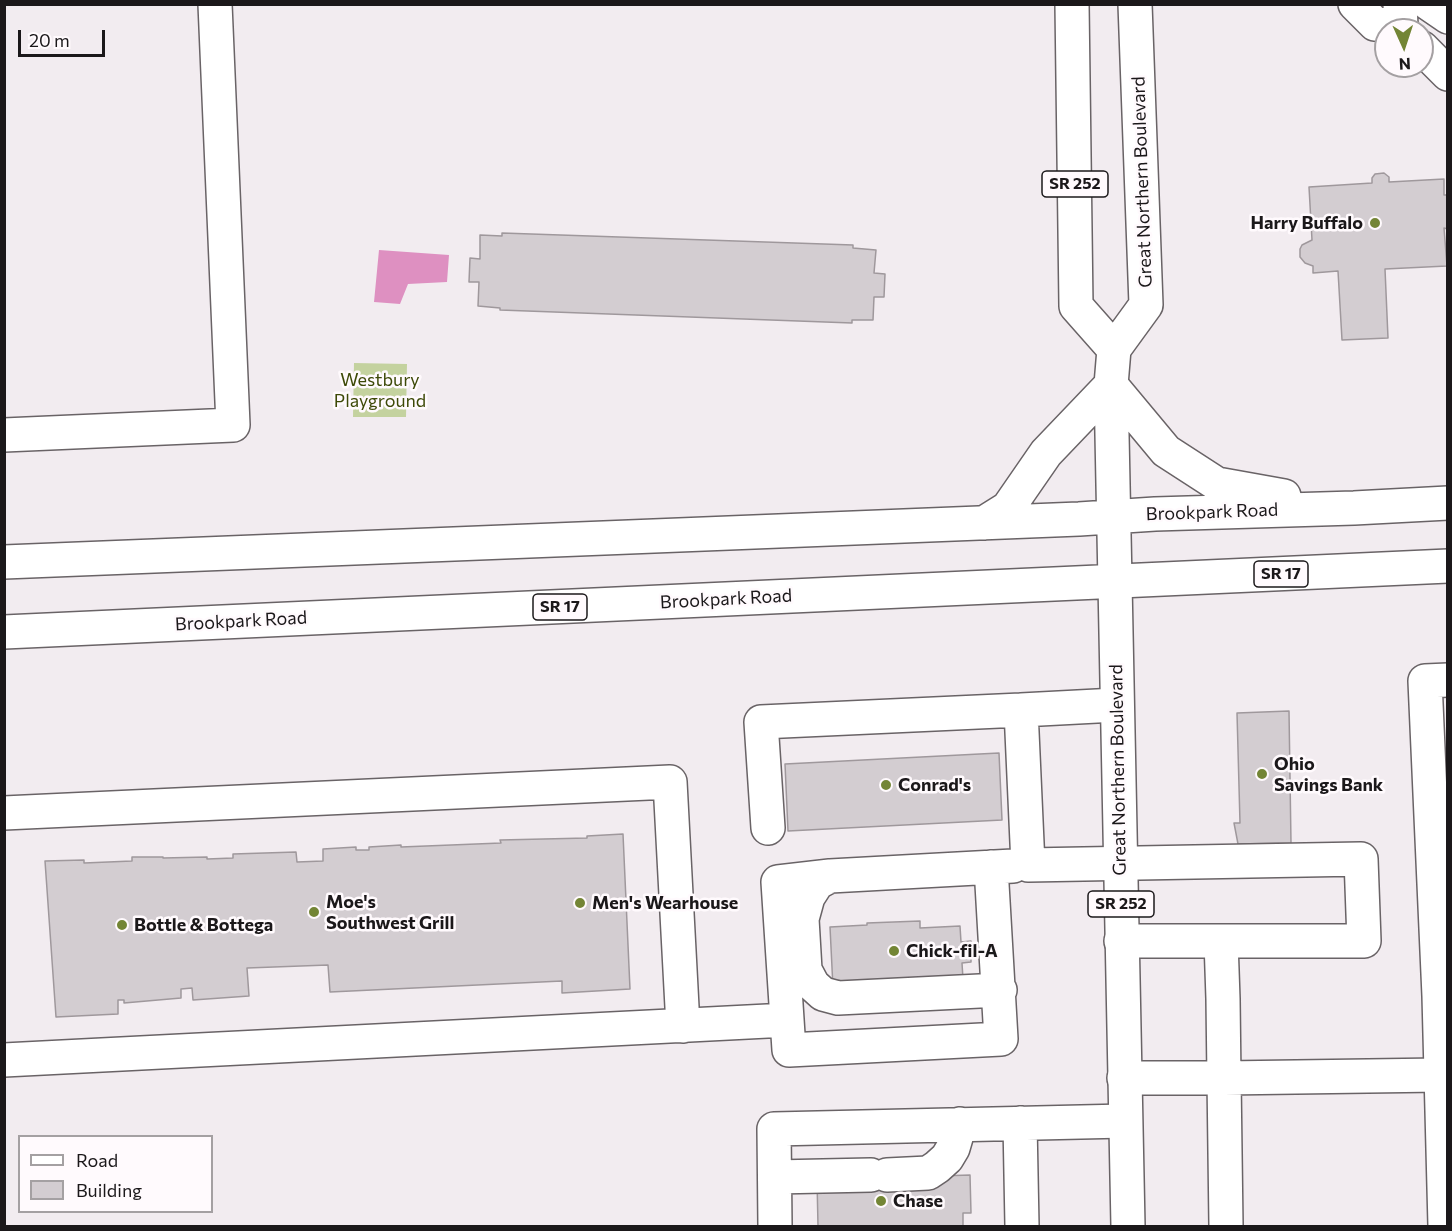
<!DOCTYPE html>
<style>
body{margin:0}
#map{position:relative;width:1452px;height:1231px;overflow:hidden;background:#f2ecf0;font-family:Commissioner,sans-serif}
canvas{display:block}
.frame{position:absolute;inset:0;border:6px solid #1b181a;pointer-events:none}
.legend{position:absolute;left:18px;top:1135px;width:195px;height:78px;box-sizing:border-box;background:#fffafd;border:2px solid #a4a0a2;margin:0;padding:8px 10px;list-style:none;font-size:18px;color:#1b181a}
.legend li{display:flex;align-items:center;gap:12px;height:30px}
.legend b{width:30px;border:2px solid #a4a0a2}
.north{position:absolute;left:1374px;top:18px;width:60px;height:60px;box-sizing:border-box;background:#fffafd;border:2px solid #a4a0a2;border-radius:50%;rotate:177deg;font-size:16px;font-weight:700;line-height:24px;text-align:center;color:#1b181a}
.north::after{content:'';display:block;margin:auto;width:21px;height:27px;background:#738535;clip-path:polygon(50% 0,100% 100%,50% 72%,0 100%)}
.scale{position:absolute;left:18px;top:30px;width:87px;height:27px;box-sizing:border-box;border:3px solid #1b181a;border-top:0;padding-left:8px;font-size:18px;line-height:21px;white-space:nowrap;color:#1b181a;-webkit-text-stroke:4px #fffafd;paint-order:stroke}
</style>
<div id="map">
<canvas width="1452" height="1231"></canvas>
<div class="frame"></div>
<ul class="legend">
<li><b style="height:8px;background:#fff"></b>Road</li>
<li><b style="height:16px;background:#d3cdd1"></b>Building</li>
</ul>
<div class="north">N</div>
<div class="scale">20 m</div>
</div>
<script>
const g = document.querySelector('canvas').getContext('2d');
g.lineJoin = 'round';
function paint(path, color) { g.fillStyle = color; g.fill(path, 'evenodd'); }
const poly = rows => new Path2D(rows.map(r => 'M' + r).join(''));
function strokePath(path, color, width, dash) { g.strokeStyle = color; g.lineWidth = width; g.lineCap = dash ? 'butt' : 'round'; g.setLineDash(dash || []); g.stroke(path); }
function label(font, color, halo, rows, align = 'center') {
  g.font = font + ' Commissioner,sans-serif'; g.lineWidth = 5; g.setLineDash([]); g.textBaseline = 'middle'; g.strokeStyle = halo; g.fillStyle = color; for (const [text, x, y, turn = 0] of rows) {
    g.save(); g.translate(x, y); g.rotate((+turn || 0) * Math.PI / 180); g.textAlign = isNaN(turn) ? turn : align; if (halo) g.strokeText(text, 0, 0); g.fillText(text, 0, 0); g.restore();
  }
}
const green = poly([
 [354,363,407,364,406,417,353,417]
]);
const water = poly([
 [379,250,449,255,447,282,408,284,400,304,374,302]
]);
const building = poly([
 [1384,173,1389,177,1389,182,1444,179,1444,195,1448,195,1448,229,1444,228,1447,266,1385,269,1388,338,1342,340,1338,271,1313,273,1313,266,1305,263,1300,257,1300,249,1302,245,1312,240,1309,187,1372,183,1372,178,1375,174,1384,173],
 [502,233,853,245,853,248,876,250,874,273,885,274,884,297,874,297,873,320,852,320,852,323,500,310,500,308,478,306,479,282,469,282,470,258,480,259,480,235,502,236,502,233],
 [1289,711,1291,843,1238,844,1234,823,1240,823,1237,713,1289,711],
 [999,753,1002,820,788,831,785,764,999,753],
 [623,834,630,989,562,993,562,981,330,992,328,965,247,968,249,996,193,1000,192,988,181,989,181,998,124,1003,124,1000,118,1000,118,1014,56,1017,45,861,84,860,84,863,132,861,132,857,163,857,163,858,207,857,207,859,233,858,233,854,296,852,297,862,323,861,323,849,356,847,356,850,369,850,369,847,401,845,401,847,501,843,500,840,587,838,587,836,623,834],
 [920,921,920,928,960,926,961,942,971,941,971,962,962,963,963,979,833,988,830,927,867,925,867,923,920,921],
 [970,1175,971,1213,963,1213,963,1226,818,1226,817,1180,970,1175]
]);
const minor = poly([
 [1355,4,1375,24,1401,26,1400,4],
 [1429,4,1448,17],
 [1422,48,1448,74],
 [4,435,233,425,215,4],
 [1116,705,1021,710,1028,865,1361,859,1364,941,1221,941],
 [4,813,670,782,683,1026],
 [768,828,761,722,1021,710],
 [830,876,778,882,789,1050,1001,1039,991,867],
 [1121,941,1221,941,1223,999,1224,1078,1124,1078],
 [1000,990,838,998,823,994,813,985,805,970,802,919,808,897,817,883,830,876,1013,866],
 [4,1060,787,1020],
 [1020,1123,1022,1226],
 [887,1175,928,1173,937,1167,947,1158,953,1148,960,1124],
 [775,1177,871,1175],
 [775,1226,774,1129,1125,1121],
 [1226,1226,1224,1078,1440,1075],
 [1445,1226,1439,996,1425,681,1448,680]
]);
const major = poly([
 [1072,4,1076,306,1114,349],
 [1111,385,1166,451,1217,484,1284,496],
 [984,523,1008,508,1046,453,1111,385],
 [4,562,1079,519,1155,514,1354,508,1448,503],
 [4,632,1448,566],
 [1128,1226,1111,385,1114,349,1146,305,1135,4]
]);
const markers = [
 [1375,223,6,"#738535"],
 [1262,774,6,"#738535"],
 [886,785,6,"#738535"],
 [580,903,6,"#738535"],
 [314,912,6,"#738535"],
 [122,925,6,"#738535"],
 [894,951,6,"#738535"],
 [881,1201,6,"#738535"]
];
const shields = [
 [1075,184,66],
 [1281,574,54],
 [560,607,54],
 [1121,904,66]
];
const shieldNames = [
 ["SR 252",1075,184],
 ["SR 17",1281,574],
 ["SR 17",560,607],
 ["SR 252",1121,904]
];
const streetNames = [
 ["Great Northern Boulevard",1142,182,-92],
 ["Brookpark Road",1212,512,-2],
 ["Brookpark Road",726,599,-3],
 ["Brookpark Road",241,621,-3],
 ["Great Northern Boulevard",1118,770,-91]
];
const poiNames = [
 ["Harry Buffalo",1363,223,"right"],
 ["Ohio",1274,764],
 ["Savings Bank",1274,785],
 ["Conrad's",898,785],
 ["Moe's",326,902],
 ["Southwest Grill",326,923],
 ["Men's Wearhouse",592,903],
 ["Bottle & Bottega",134,925],
 ["Chick-fil-A",906,951],
 ["Chase",893,1201]
];
const parkNames = [
 ["Westbury",380,380],
 ["Playground",380,401]
];
paint(green, '#c4d29f');
paint(water, '#de90c1');
paint(building, '#d3cdd1');
strokePath(building, '#9f989c', 1.5);
strokePath(minor, '#696366', 36);
strokePath(major, '#696366', 36);
strokePath(minor, '#fff', 33);
strokePath(major, '#fff', 33);
for (const [x, y, r, color] of markers) { const dot = new Path2D(); dot.arc(x, y, r, 0, 2 * Math.PI); g.fillStyle = color; g.fill(dot); strokePath(dot, '#fffafd', 2); }
for (const [x, y, w] of shields) { const box = new Path2D(); box.roundRect(x - w / 2, y - 13, w, 26, 4.5); g.fillStyle = '#fffafd'; g.fill(box); strokePath(box, '#1b181a', 1.5); }
label('bold 16px', '#1b181a', null, shieldNames);
label('18px', '#1b181a', '#fffafd', streetNames);
label('bold 18px', '#1b181a', '#fffafd', poiNames, 'left');
label('18px', '#3d4907', '#fffafd', parkNames);
</script>
